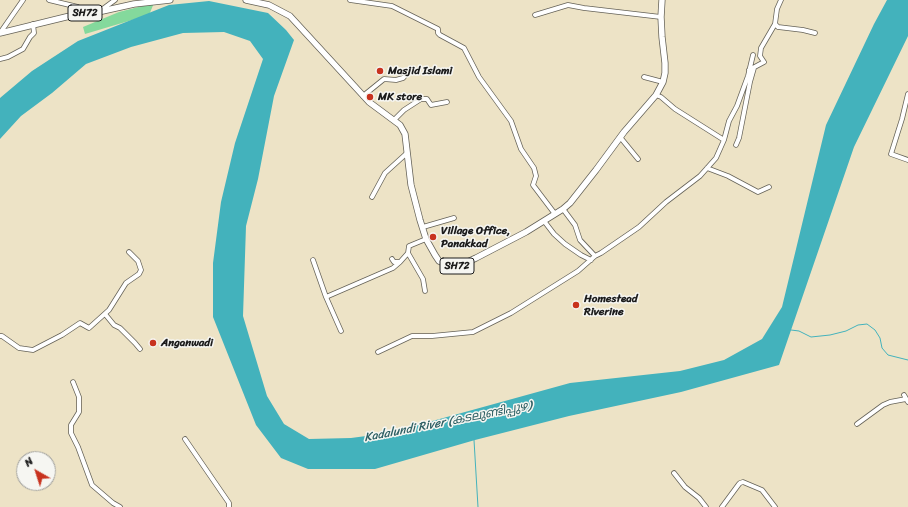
<!DOCTYPE html>
<meta charset="utf-8">
<style>
body{margin:0}
#map{position:relative;width:908px;height:507px;overflow:hidden;background:#ede3c6;font-family:Sriracha,sans-serif}
canvas{display:block}
.north{position:absolute;left:16px;top:451px;width:40px;height:40px;box-sizing:border-box;background:#f6f6f2;border:1px solid #9f9f9c;border-radius:50%;rotate:321deg;font-size:11px;font-weight:700;line-height:16px;text-align:center;color:#1c1c1c}
.north::after{content:'';display:block;margin:auto;width:14px;height:18px;background:#c8321e;clip-path:polygon(50% 0,100% 100%,50% 72%,0 100%)}
</style>
<div id="map">
<canvas width="908" height="507"></canvas>
<div class="north">N</div>
</div>
<script>
const g = document.querySelector('canvas').getContext('2d');
g.lineJoin = 'round';
function paint(path, color) { g.fillStyle = color; g.fill(path, 'evenodd'); }
const poly = rows => new Path2D(rows.map(r => 'M' + r).join(''));
function strokePath(path, color, width, dash) { g.strokeStyle = color; g.lineWidth = width; g.lineCap = dash ? 'butt' : 'round'; g.setLineDash(dash || []); g.stroke(path); }
function label(font, color, halo, rows, align = 'center') {
  g.font = font + ' Sriracha,"Noto Sans Malayalam",sans-serif'; g.lineWidth = 3; g.setLineDash([]); g.textBaseline = 'middle'; g.strokeStyle = halo; g.fillStyle = color; for (const [text, x, y, turn = 0] of rows) {
    g.save(); g.translate(x, y); g.rotate((+turn || 0) * Math.PI / 180); g.textAlign = isNaN(turn) ? turn : align; if (halo) g.strokeText(text, 0, 0); g.fillText(text, 0, 0); g.restore();
  }
}
const green = poly([
 [154,3,149,15,85,34,83,27,119,12]
]);
const water = poly([
 [887,0,908,0,908,36,854,147,779,365,681,392,569,416,475,440,375,469,308,469,281,458,256,425,213,317,213,263,221,202,235,143,263,59,250,41,224,32,183,33,131,47,86,64,52,93,21,116,0,139,0,98,32,71,78,41,169,5,209,1,268,13,286,30,294,40,274,96,258,179,246,226,243,316,267,396,284,424,309,439,351,438,389,433,570,383,680,371,724,360,762,339,782,307,826,125,874,24]
]);
const stream = poly([
 [791,330,799,331,811,337,830,335,846,331,858,325,867,324,875,330,880,338,882,348,888,355,908,360],
 [474,440,478,507]
]);
const minor = poly([
 [49,0,78,7,88,13],
 [350,0,392,6,438,29,438,33,440,35,464,48,479,77,511,121,521,149,534,168,536,176,533,185,555,214],
 [100,11,115,0],
 [535,15,568,5,584,8,661,17],
 [775,24,778,27,803,30,815,33],
 [0,33,23,0],
 [0,59,8,57,23,49,30,37,34,33,33,24],
 [749,70,764,62,760,56,761,48,775,24,777,9,781,0],
 [644,77,663,82],
 [908,94,902,119,891,154,908,160],
 [656,95,661,97,675,109,724,140],
 [363,96,384,79,396,80,403,78,404,77],
 [394,120,404,110,421,99,427,99,431,105,447,102],
 [620,137,638,159],
 [736,145,739,138,750,82,754,68],
 [707,168,728,176,758,192,769,187],
 [372,197,385,173,407,153],
 [544,221,554,234,565,244,581,255,591,260],
 [423,227,454,218],
 [408,253,423,279,425,291],
 [595,256,601,253,639,227,666,202,700,176,716,158,724,140,729,121,737,106,748,76,753,55],
 [392,259,394,262,400,262,408,253,409,246,426,239],
 [313,260,326,297,393,268,400,262],
 [326,297,341,331],
 [105,314,114,325,120,328,135,343,140,349],
 [0,336,2,336,19,348,33,350,62,335,80,323,89,328,109,310,126,283,139,274,141,270,138,261,129,252],
 [378,352,412,336,432,336,473,332,511,313,578,271,595,256,580,240,575,225,563,209],
 [73,382,79,397,79,412,71,425,71,433,78,447,92,485,113,503,120,507],
 [904,395,908,402],
 [857,424,883,405,890,402,906,399],
 [185,439,229,503,229,507],
 [674,473,685,487,699,498,706,507],
 [722,507,739,484,740,483,743,482,762,490,775,507]
]);
const major = poly([
 [246,0,269,5,290,16,369,102,400,125,405,134,411,185,420,220,426,239,435,255,439,261,450,266,459,266,476,258,526,232,563,209,570,203,596,170,624,132,656,95,663,82,665,73,665,63,662,37,661,17,662,0],
 [0,33,78,14,98,12,134,4,170,0]
]);
const markers = [
 [380,71,4,"#c8321e"],
 [370,97,4,"#c8321e"],
 [433,237,4,"#c8321e"],
 [576,305,4,"#c8321e"],
 [153,343,4,"#c8321e"]
];
const shields = [
 [85,13,34],
 [457,266,34]
];
const shieldNames = [
 ["SH72",85,13],
 ["SH72",457,266]
];
const poiNames = [
 ["Masjid Islami",388,71],
 ["MK store",378,97],
 ["Village Office,",441,231],
 ["Panakkad",441,244],
 ["Homestead",584,299],
 ["Riverine",584,312],
 ["Anganwadi",161,343]
];
const waterNames = [
 ["Kadalundi River (കടലുണ്ടിപ്പുഴ)",448,422,-11]
];
paint(green, '#84d99c');
paint(water, '#43b2bc');
strokePath(stream, '#43b2bc', 1);
strokePath(minor, '#656258', 5.5);
strokePath(major, '#656258', 7);
strokePath(minor, '#fff', 4);
strokePath(major, '#fff', 5.5);
for (const [x, y, r, color] of markers) { const dot = new Path2D(); dot.arc(x, y, r, 0, 2 * Math.PI); g.fillStyle = color; g.fill(dot); strokePath(dot, '#f6f6f2', 1.5); }
for (const [x, y, w] of shields) { const box = new Path2D(); box.roundRect(x - w / 2, y - 8, w, 16, 3); g.fillStyle = '#f6f6f2'; g.fill(box); strokePath(box, '#1c1c1c', 1); }
label('bold 10px', '#1c1c1c', null, shieldNames);
label('bold 11px', '#1c1c1c', '#f6f6f2', poiNames, 'left');
label('italic 12px', '#2e6064', '#f6f6f2', waterNames);
</script>
